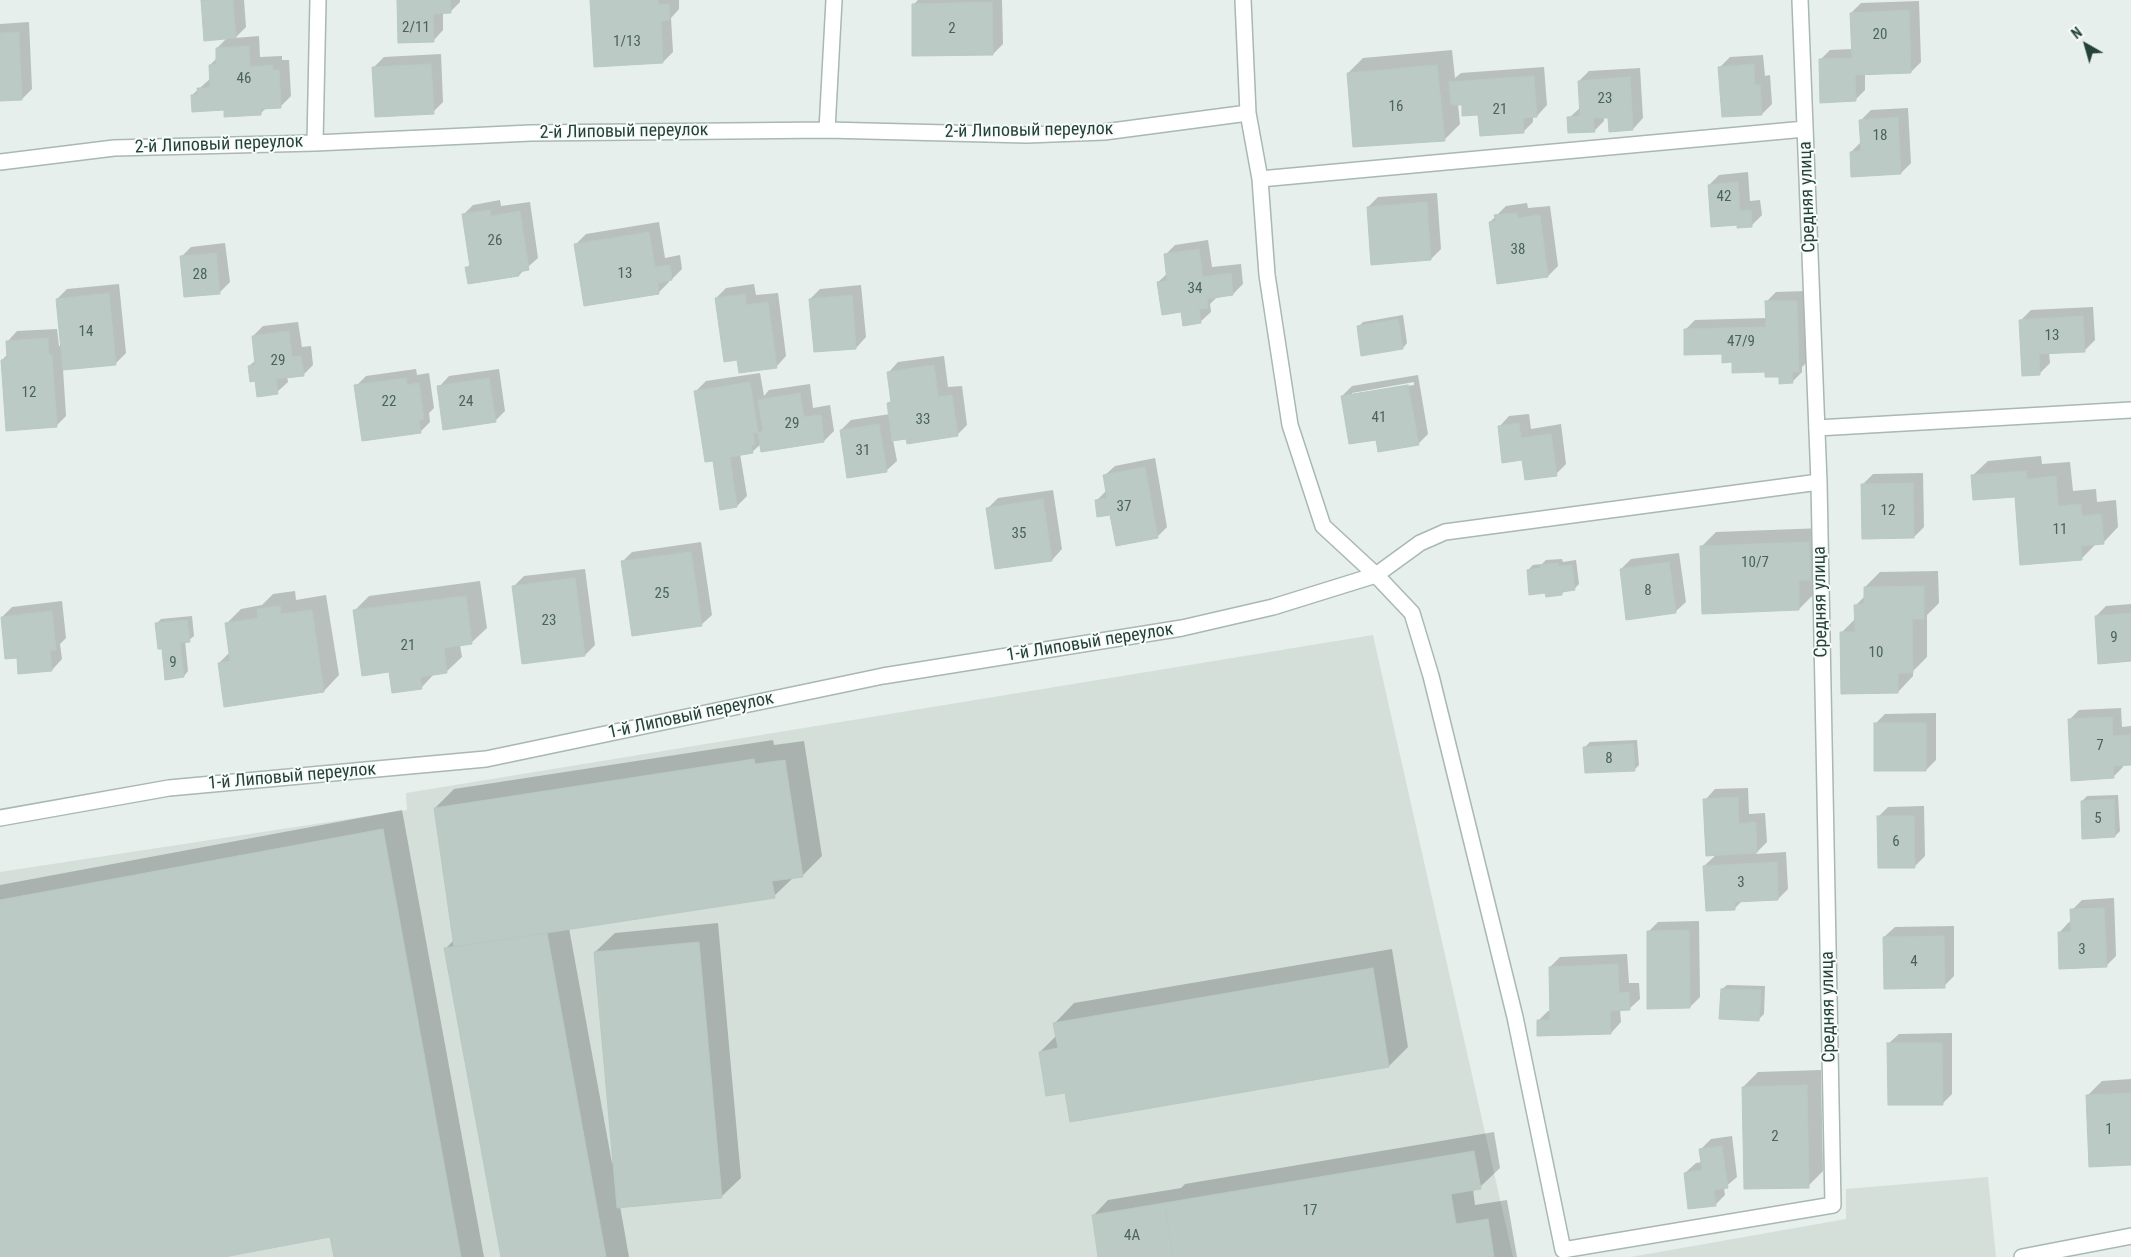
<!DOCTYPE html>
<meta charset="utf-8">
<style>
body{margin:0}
#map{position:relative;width:2131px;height:1257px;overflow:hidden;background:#e6efeb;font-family:"Roboto Condensed",sans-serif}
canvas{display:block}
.north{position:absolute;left:2061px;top:20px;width:50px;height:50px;-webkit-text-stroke:4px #f7fbf9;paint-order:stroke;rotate:322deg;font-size:14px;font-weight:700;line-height:20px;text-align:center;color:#24423a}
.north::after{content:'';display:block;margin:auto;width:18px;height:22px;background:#24423a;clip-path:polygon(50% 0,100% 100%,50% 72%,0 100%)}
</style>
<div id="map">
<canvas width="2131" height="1257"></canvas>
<div class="north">N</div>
</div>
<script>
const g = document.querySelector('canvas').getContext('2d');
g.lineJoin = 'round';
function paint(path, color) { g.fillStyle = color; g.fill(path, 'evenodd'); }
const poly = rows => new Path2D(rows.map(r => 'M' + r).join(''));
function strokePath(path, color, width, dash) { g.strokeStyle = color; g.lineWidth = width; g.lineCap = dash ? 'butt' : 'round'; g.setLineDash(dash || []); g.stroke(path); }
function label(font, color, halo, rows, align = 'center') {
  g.font = font + ' "Roboto Condensed",sans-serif'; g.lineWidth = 4; g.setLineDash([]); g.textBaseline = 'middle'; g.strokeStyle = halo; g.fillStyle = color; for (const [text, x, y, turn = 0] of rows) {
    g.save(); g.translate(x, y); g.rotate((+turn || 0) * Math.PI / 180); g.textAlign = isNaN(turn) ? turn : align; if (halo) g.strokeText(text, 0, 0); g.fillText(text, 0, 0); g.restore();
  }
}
const built = poly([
 [1373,635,1513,1257,0,1257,0,872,407,810,406,793],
 [1988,1177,1996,1257,1631,1257,1846,1219,1846,1189]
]);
const shadow = poly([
 [202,0,244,0,246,27,235,38,259,36,260,57,282,56,282,60,289,60,291,96,281,106,267,107,261,113,225,108,192,95,211,78,210,65,217,58,217,48,228,37],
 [398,0,460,0,460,2,450,12,443,13,443,30,433,41],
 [592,0,679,0,679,9,671,18,673,52,663,62],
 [918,0,1002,0,1003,44,993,54,913,5],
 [1919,1,1921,62,1911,72,1865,74,1865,90,1855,100,1820,60,1830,50,1853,49,1851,13,1861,3],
 [29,22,32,89,22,99,0,100,0,24],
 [1452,50,1455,78,1461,73,1544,67,1547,105,1537,116,1533,116,1533,122,1523,132,1479,114,1463,103,1458,104,1460,124,1445,139,1354,146,1348,73,1363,58],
 [441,54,443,102,433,112,374,67,384,57],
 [1763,55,1765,76,1770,75,1772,104,1762,114,1720,67,1730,57],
 [1640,68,1643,118,1633,129,1609,116,1604,117,1604,121,1594,131,1569,118,1581,107,1579,81,1589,71],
 [1908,108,1911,163,1901,173,1851,152,1862,141,1861,120,1871,110],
 [1748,172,1750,201,1760,200,1762,215,1752,225,1709,185,1719,175],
 [1437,193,1441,249,1431,259,1368,207,1378,197],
 [500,200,501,206,530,202,538,258,519,275,466,268,471,264,463,215,473,205],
 [1527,203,1528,208,1550,206,1558,266,1548,276,1490,222,1506,206],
 [659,222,665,258,680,255,682,269,672,279,669,280,669,282,659,292,585,304,575,245,586,234],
 [1208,240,1212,267,1241,264,1243,284,1233,294,1217,297,1210,304,1211,312,1200,322,1182,310,1158,282,1168,273,1165,255,1175,245],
 [225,243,230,282,219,293,181,257,191,247],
 [119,284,126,353,116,363,63,369,66,416,56,426,2,360,8,354,7,342,17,331,57,329,59,346,62,345,57,299,67,289],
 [754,284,756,295,778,293,786,356,776,367,739,359,716,298,726,288],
 [861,285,866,337,856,348,810,299,820,289],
 [1807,291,1809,360,1802,367,1802,372,1792,382,1780,376,1733,361,1685,330,1695,320,1767,318,1766,302,1776,292],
 [2093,307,2095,340,2085,350,2049,352,2050,363,2040,373,2021,320,2031,310],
 [1403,315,1407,343,1403,348,1358,327,1363,322],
 [298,322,302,347,311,346,313,365,303,375,287,376,288,382,277,392,256,380,249,366,256,360,253,336,263,326],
 [944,356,948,387,962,386,967,425,957,435,893,440,897,461,886,471,841,430,851,420,890,414,888,404,892,400,888,373,898,362],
 [416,369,417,375,429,373,434,408,429,413,430,422,420,432,356,386,366,376],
 [499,369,505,411,495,421,439,387,449,376],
 [760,373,764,396,769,390,810,384,813,408,830,405,834,431,824,441,761,444,752,452,740,454,747,496,737,506,714,460,696,391,706,381],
 [1418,375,1428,434,1418,444,1377,438,1342,396,1352,386],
 [1414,382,1414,385,1352,395,1352,393],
 [1529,414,1531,429,1561,424,1566,464,1556,474,1523,459,1499,427,1509,416],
 [2041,456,2042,464,2070,462,2073,491,2096,489,2097,502,2116,500,2118,527,2103,543,2097,543,2081,559,2016,496,1972,476,1988,461],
 [1155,458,1167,527,1157,537,1096,501,1106,491,1104,476,1115,466],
 [1923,473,1924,527,1914,537,1863,484,1873,474],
 [1053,490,1062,549,1052,560,996,568,988,508,998,498],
 [1824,528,1814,594,1799,609,1701,547,1716,532],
 [701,542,712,615,701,625,622,562,632,552],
 [1679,553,1686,602,1675,612,1621,569,1631,559],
 [1562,559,1563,562,1576,560,1579,584,1574,589,1566,590,1561,594,1546,592,1528,570,1533,565,1542,564,1546,560],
 [585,569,595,645,585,655,513,587,524,576],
 [1938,571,1939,603,1927,615,1927,657,1913,671,1913,676,1898,692,1841,633,1856,618,1856,605,1865,596,1865,587,1880,572],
 [480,581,487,628,471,643,460,645,462,657,446,672,435,673,421,688,354,611,369,596],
 [295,591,296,600,326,595,339,675,324,691,219,663,230,652,226,624,241,609,262,605,273,594],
 [62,601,66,638,60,644,62,659,52,670,2,617,12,607],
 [2131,604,2131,660,2096,616,2106,606],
 [192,616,194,636,189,640,185,641,188,671,184,676,163,648,156,624,161,619],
 [2121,708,2122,727,2131,726,2131,764,2123,764,2123,767,2113,777,2069,720,2079,710],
 [1936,713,1936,760,1926,770,1875,724,1885,714],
 [773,740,774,745,804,741,822,856,802,876,794,877,774,896,569,928,612,1163,614,1163,595,952,615,933,718,923,741,1178,721,1197,620,1206,629,1257,502,1257,445,949,455,939,435,808,454,789],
 [1637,740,1639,765,1634,770,1585,747,1590,742],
 [1748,788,1749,814,1765,813,1767,842,1755,854,1786,852,1788,889,1778,899,1742,901,1735,908,1704,866,1717,854,1705,800,1715,789],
 [2118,795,2120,831,2115,836,2082,801,2087,796],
 [1924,806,1925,856,1915,866,1878,817,1888,807],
 [402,810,484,1257,335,1257,331,1236,217,1257,0,1257,0,885],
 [2114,898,2116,956,2106,966,2059,933,2069,922,2072,922,2072,910,2082,900],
 [1699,921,1700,997,1690,1007,1648,932,1658,922],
 [1954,926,1954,976,1944,986,1884,937,1895,927],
 [1392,949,1408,1047,1389,1066,1071,1121,1066,1091,1040,1052,1057,1035,1055,1023,1074,1003],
 [1627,954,1629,983,1639,983,1640,999,1629,1009,1620,1009,1621,1022,1611,1033,1538,1021,1548,1011,1551,1011,1550,967,1560,957],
 [1727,985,1765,986,1764,1014,1759,1019,1722,989],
 [1952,1033,1952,1094,1942,1104,1888,1044,1899,1034],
 [1821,1070,1823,1171,1808,1186,1743,1087,1758,1072],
 [2131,1079,2131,1164,2087,1096,2102,1081],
 [1494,1132,1500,1168,1480,1187,1473,1189,1475,1205,1507,1200,1517,1257,1100,1257,1093,1216,1108,1200,1181,1188,1185,1184],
 [1732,1136,1737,1177,1724,1188,1725,1195,1715,1205,1685,1173,1696,1163,1702,1162,1701,1149,1711,1139]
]);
const building = poly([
 [201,0,233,0,236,38,204,41,201,0],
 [397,0,450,0,451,13,433,14,434,42,398,43,397,0],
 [590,0,658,0,659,5,669,4,670,20,661,21,663,63,594,67,590,0],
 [992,2,993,55,912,56,912,4,992,2],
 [1909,10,1911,73,1855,75,1856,101,1820,103,1819,59,1852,58,1850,13,1909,10],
 [19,32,22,100,0,101,0,33,19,32],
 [249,46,250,67,272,65,273,70,279,70,281,108,261,109,261,115,224,117,224,110,192,112,191,95,198,95,197,88,210,88,209,65,216,64,216,48,249,46],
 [431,64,434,114,375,117,372,67,431,64],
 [1754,64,1755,85,1760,85,1762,115,1722,117,1718,67,1754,64],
 [1437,65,1445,141,1353,147,1347,73,1437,65],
 [1534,76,1537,117,1523,118,1524,133,1480,136,1478,115,1462,116,1462,105,1451,105,1449,82,1534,76],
 [1630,77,1633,130,1609,132,1608,118,1593,118,1595,132,1568,133,1567,117,1580,116,1578,81,1630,77],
 [1898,117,1901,174,1851,177,1850,152,1861,151,1859,120,1898,117],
 [1738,182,1740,211,1751,210,1752,227,1737,228,1737,225,1711,227,1708,185,1738,182],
 [1427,202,1431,260,1371,265,1367,207,1427,202],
 [490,210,491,216,520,211,529,270,518,272,519,276,468,284,465,267,470,267,462,214,490,210],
 [1517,213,1518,218,1540,215,1548,277,1497,284,1489,222,1496,221,1494,215,1517,213],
 [649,232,655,267,670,265,672,280,658,283,659,294,584,306,574,244,649,232],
 [1199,249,1203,277,1231,273,1233,295,1207,299,1208,308,1199,309,1201,323,1183,326,1181,312,1162,315,1157,282,1167,281,1164,254,1199,249],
 [216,253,220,294,184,297,180,256,216,253],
 [109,293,116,365,63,370,56,299,109,293],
 [745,294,746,305,768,302,777,368,739,373,737,360,724,362,715,298,745,294],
 [852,295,856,349,814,352,809,299,852,295],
 [1765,301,1797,301,1799,372,1792,372,1793,383,1779,384,1779,377,1765,377,1765,372,1732,373,1732,362,1722,363,1722,354,1684,355,1684,329,1766,327,1765,301],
 [2083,316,2085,352,2039,354,2040,375,2022,376,2019,320,2083,316],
 [1398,319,1403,349,1361,356,1357,326,1398,319],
 [289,331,292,357,301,356,304,376,276,379,278,394,257,397,255,381,250,382,248,366,255,365,252,336,289,331],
 [48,338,49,355,52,355,57,427,6,431,1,360,7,359,6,341,48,338],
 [934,365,938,397,952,395,958,436,907,444,906,439,892,441,887,403,891,402,887,372,934,365],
 [406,378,407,385,419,383,424,419,419,420,421,433,362,441,354,385,406,378],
 [489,378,496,422,443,430,437,386,489,378],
 [750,382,758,433,753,433,755,445,751,445,753,453,730,457,737,507,720,510,713,461,705,462,694,391,750,382],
 [1408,385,1419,445,1378,452,1376,440,1349,444,1341,396,1408,385],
 [800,393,804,417,821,415,824,442,761,452,758,433,763,431,758,400,800,393],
 [1519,423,1521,438,1551,434,1557,476,1525,480,1522,460,1502,463,1498,426,1519,423],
 [879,424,887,472,847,478,840,430,879,424],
 [1145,467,1158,538,1116,546,1110,515,1097,517,1095,500,1107,498,1103,475,1145,467],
 [2026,471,2027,479,2056,476,2058,506,2081,504,2082,516,2101,514,2104,544,2081,546,2082,560,2020,565,2015,497,1973,500,1971,475,2026,471],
 [1913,483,1914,538,1862,539,1861,484,1913,483],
 [1043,499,1052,561,995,569,986,508,1043,499],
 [1809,542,1811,580,1799,580,1799,610,1702,614,1700,546,1809,542],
 [691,552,702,626,632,636,621,561,691,552],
 [1669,562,1676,613,1626,620,1620,569,1669,562],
 [1558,563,1558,566,1572,565,1575,590,1562,592,1562,595,1546,597,1545,593,1529,595,1527,570,1540,568,1540,565,1558,563],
 [575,578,585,656,522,664,512,586,575,578],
 [1924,586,1924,619,1912,619,1913,673,1898,673,1898,693,1841,694,1840,632,1855,632,1854,605,1864,604,1864,587,1924,586],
 [466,596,472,644,444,648,447,673,420,677,422,689,392,693,389,672,362,676,353,610,466,596],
 [280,606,281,614,312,610,324,692,224,707,218,663,230,661,225,623,258,618,257,609,280,606],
 [52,611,56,650,50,650,52,671,18,674,17,658,5,659,1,617,52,611],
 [2131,613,2131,661,2098,664,2095,616,2131,613],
 [187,620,190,642,180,643,184,677,165,680,162,649,158,649,155,623,187,620],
 [2112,717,2113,736,2130,735,2131,765,2113,766,2114,778,2071,781,2068,719,2112,717],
 [1874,723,1926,723,1926,771,1874,771,1874,723],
 [1633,744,1635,771,1585,773,1583,747,1633,744],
 [754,759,755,764,785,760,803,877,772,881,775,898,454,947,434,808,754,759],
 [1738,797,1739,824,1756,822,1757,853,1706,856,1703,799,1738,797],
 [2114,799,2115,837,2082,839,2081,801,2114,799],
 [1877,816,1914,816,1915,868,1878,868,1877,816],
 [383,829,461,1257,334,1257,330,1237,224,1257,0,1257,0,900,383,829],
 [1777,862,1778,900,1735,902,1735,910,1706,911,1703,866,1777,862],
 [2104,908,2107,967,2059,969,2058,932,2071,932,2070,909,2104,908],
 [1689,930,1690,1008,1647,1009,1647,931,1689,930],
 [547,933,606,1257,501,1257,444,948,547,933],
 [1944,936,1945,988,1884,989,1883,937,1944,936],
 [699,942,722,1198,617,1208,594,952,699,942],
 [1618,964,1619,993,1629,992,1630,1010,1610,1011,1611,1034,1537,1036,1537,1020,1550,1020,1549,967,1618,964],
 [1373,968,1389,1067,1070,1122,1065,1093,1046,1096,1039,1052,1058,1048,1053,1023,1373,968],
 [1721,989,1761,990,1759,1021,1719,1019,1721,989],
 [1887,1043,1942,1043,1943,1105,1888,1105,1887,1043],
 [1807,1085,1809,1188,1744,1189,1742,1087,1807,1085],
 [2131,1093,2131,1165,2089,1167,2086,1095,2131,1093],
 [1722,1146,1728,1188,1714,1190,1716,1206,1688,1209,1684,1173,1702,1170,1699,1149,1722,1146],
 [1474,1151,1481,1189,1451,1194,1456,1224,1488,1219,1494,1257,1173,1257,1164,1203,1474,1151],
 [1164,1203,1173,1257,1098,1257,1092,1215,1164,1203]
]);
const lane = poly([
 [1817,428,2131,410]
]);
const street = poly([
 [1243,0,1248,113,1260,179,1267,275,1290,425,1323,526,1376,575,1412,613,1431,676,1515,1017,1563,1250,1833,1205,1819,482,1800,0],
 [827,130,834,0],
 [315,143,318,0],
 [0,162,114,148,315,143,531,133,827,130,1027,135,1104,132,1248,113],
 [1260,179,1805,129],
 [0,818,169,788,486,759,883,676,1182,628,1273,607,1376,575,1420,543,1445,532,1819,482],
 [2022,1257,2131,1236]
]);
const numberNames = [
 ["2/11",416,28],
 ["2",952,29],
 ["20",1880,35],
 ["1/13",627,42],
 ["46",244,79],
 ["23",1605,99],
 ["16",1396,107],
 ["21",1500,110],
 ["18",1880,136],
 ["42",1724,197],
 ["26",495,241],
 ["38",1518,250],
 ["13",625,274],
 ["28",200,275],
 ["34",1195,289],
 ["14",86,332],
 ["13",2052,336],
 ["47/9",1741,342],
 ["29",278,361],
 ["12",29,393],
 ["22",389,402],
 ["24",466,402],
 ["41",1379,418],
 ["33",923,420],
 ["29",792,424],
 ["31",863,451],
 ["37",1124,507],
 ["12",1888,511],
 ["11",2060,530],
 ["35",1019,534],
 ["10/7",1755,563],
 ["8",1648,591],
 ["25",662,594],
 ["23",549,621],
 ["9",2114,638],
 ["21",408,646],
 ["10",1876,653],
 ["9",173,663],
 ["7",2100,746],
 ["8",1609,759],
 ["5",2098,819],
 ["6",1896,842],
 ["3",1741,883],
 ["3",2082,950],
 ["4",1914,962],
 ["1",2109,1130],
 ["2",1775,1137],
 ["17",1310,1211],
 ["4А",1132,1236]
];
const streetNames = [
 ["2-й Липовый переулок",1029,131,-1],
 ["2-й Липовый переулок",624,132,-1],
 ["2-й Липовый переулок",219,145,-2],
 ["Средняя улица",1808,197,-92],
 ["Средняя улица",1821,602,-91],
 ["1-й Липовый переулок",1090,643,-9],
 ["1-й Липовый переулок",691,716,-12],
 ["1-й Липовый переулок",292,777,-5],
 ["Средняя улица",1829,1007,-91]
];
paint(built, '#d4dfda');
paint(shadow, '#0003');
paint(building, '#bbcac4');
strokePath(building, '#b8c9c2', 1);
strokePath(lane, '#a8b8b2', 18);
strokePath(street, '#a8b8b2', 18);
strokePath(lane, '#fff', 15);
strokePath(street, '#fff', 15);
label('15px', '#4a645c', null, numberNames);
label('18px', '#24423a', '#f7fbf9', streetNames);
</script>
